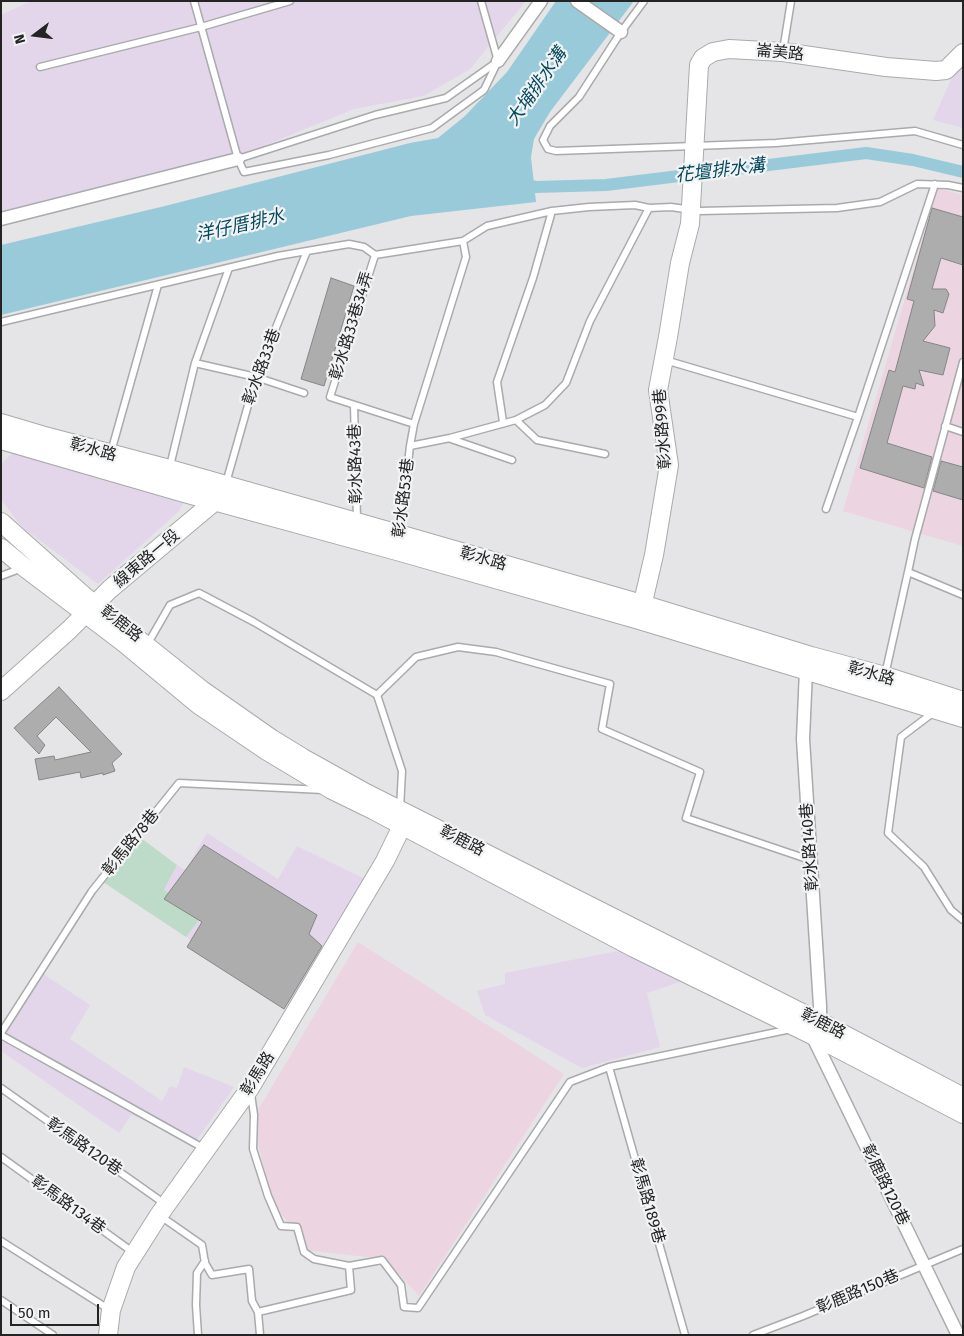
<!DOCTYPE html>
<meta charset="utf-8">
<style>
body{margin:0}
#map{position:relative;width:964px;height:1336px;overflow:hidden;background:#e5e5e7;font-family:"Fira Sans",sans-serif}
canvas{display:block}
.frame{position:absolute;inset:0;border:2px solid #242424;pointer-events:none}
.north{position:absolute;left:10px;top:10px;width:50px;height:50px;-webkit-text-stroke:4px #f2f3f4;paint-order:stroke;rotate:255deg;font-size:14px;font-weight:700;line-height:20px;text-align:center;color:#242424}
.north::after{content:'';display:block;margin:auto;width:18px;height:22px;background:#242424;clip-path:polygon(50% 0,100% 100%,50% 72%,0 100%)}
.scale{position:absolute;left:10px;top:1304px;width:89px;height:22px;box-sizing:border-box;border:2px solid #242424;border-top:0;padding-left:6px;font-size:15px;line-height:18px;white-space:nowrap;color:#242424;-webkit-text-stroke:4px #f2f3f4;paint-order:stroke}
</style>
<div id="map">
<canvas width="964" height="1336"></canvas>
<div class="frame"></div>
<div class="north">N</div>
<div class="scale">50 m</div>
</div>
<script>
const g = document.querySelector('canvas').getContext('2d');
g.lineJoin = 'round';
function paint(path, color) { g.fillStyle = color; g.fill(path, 'evenodd'); }
const poly = rows => new Path2D(rows.map(r => 'M' + r).join(''));
function strokePath(path, color, width, dash) { g.strokeStyle = color; g.lineWidth = width; g.lineCap = dash ? 'butt' : 'round'; g.setLineDash(dash || []); g.stroke(path); }
function label(font, color, halo, rows, align = 'center') {
  g.font = font + ' "Fira Sans","Noto Sans TC",sans-serif'; g.lineWidth = 4.5; g.setLineDash([]); g.textBaseline = 'middle'; g.strokeStyle = halo; g.fillStyle = color; for (const [text, x, y, turn = 0] of rows) {
    g.save(); g.translate(x, y); g.rotate((+turn || 0) * Math.PI / 180); g.textAlign = isNaN(turn) ? turn : align; if (halo) g.strokeText(text, 0, 0); g.fillText(text, 0, 0); g.restore();
  }
}
const industrial = poly([
 [31,1,526,1,470,69,424,96,354,109,261,147,212,163,1,215,1,15],
 [963,52,963,128,933,120],
 [15,451,182,498,183,504,178,512,98,584,22,527,1,500,1,464],
 [207,833,278,879,297,846,369,881,289,1005,186,937,203,915,164,890,177,865,185,870],
 [628,949,686,980,647,993,660,1047,582,1068,485,1015,477,991,505,984,505,973],
 [39,971,90,1005,70,1039,162,1101,170,1086,177,1088,184,1067,234,1087,197,1140,131,1115,119,1133,1,1051,1,1024]
]);
const education = poly([
 [937,188,963,195,963,546,843,511],
 [358,942,564,1074,419,1296,385,1259,304,1250,293,1228,273,1205,258,1144,257,1131,258,1110]
]);
const green = poly([
 [137,835,177,865,164,890,203,915,186,937,103,882]
]);
const water = poly([
 [556,1,634,1,550,112,534,139,531,157,536,202,411,216,1,315,1,245,165,206,410,143,438,138,465,116,507,72]
]);
const canal = poly([
 [521,183,536,187,606,185,866,153,913,160,963,172]
]);
const building = poly([
 [932,208,963,217,963,265,941,258,932,289,946,289,949,294,943,313,934,310,935,326,923,341,950,348,943,375,919,370,924,386,916,383,915,389,903,386,887,443,932,457,924,488,860,468,889,370,895,372,914,301,907,299,932,208],
 [331,278,354,286,324,386,301,379,331,278],
 [941,461,963,467,963,500,933,491,941,461],
 [59,687,122,754,112,763,115,771,103,775,103,773,81,778,80,772,39,780,35,759,54,756,55,760,91,752,56,717,37,736,45,745,39,754,14,728,59,687],
 [204,845,317,915,309,934,322,946,284,1009,187,947,202,922,164,899,204,845]
]);
const lane = poly([
 [194,1,238,159,244,172,329,155,432,128,484,90,498,61,481,1],
 [644,1,621,32,579,97,550,126,543,140,548,149,556,151,776,143,915,131,963,145],
 [783,51,791,1],
 [40,67,201,27,290,1],
 [238,159,375,115,446,98,497,62],
 [375,255,330,397,414,424],
 [1,322,278,256,307,251,349,244,364,247,375,255,463,241,487,226,552,211,589,207,635,205,649,208,671,207,699,211,837,208,880,202,917,184,948,185,963,188],
 [665,360,858,417],
 [195,363,256,377,304,393],
 [354,405,357,519],
 [516,420,537,440,605,454],
 [503,422,497,382,533,278,552,211],
 [945,426,963,432],
 [451,439,512,460],
 [410,446,450,438,516,420,545,405,566,383,590,321,649,208],
 [111,452,158,285],
 [170,466,195,363,229,268],
 [226,483,256,377,307,251],
 [826,509,858,417,935,184],
 [400,533,410,446,414,424,466,257,463,241],
 [908,572,915,539,963,362],
 [1,576,22,568],
 [147,645,170,605,199,593,254,622,377,695,402,771,400,809],
 [885,675,908,572,963,595],
 [377,695,416,657,458,647,496,652,610,684,602,729,700,772,686,818,810,860],
 [934,712,901,737,888,833,924,867,951,910,963,920],
 [1,1033,92,891,179,783,323,790],
 [1,1035,205,1149],
 [609,1067,685,1335],
 [1,1088,165,1204],
 [251,1094,254,1115,253,1149,268,1196,281,1226,297,1227,304,1252,314,1259,349,1266],
 [1,1157,134,1253],
 [159,1215,202,1245,205,1263,212,1275,249,1269,252,1301,258,1312],
 [1,1241,110,1310],
 [1,1300,53,1335],
 [198,1335,196,1305,197,1273,205,1261],
 [260,1335,258,1312,351,1290,349,1266,382,1260,401,1285,404,1307,418,1308,570,1082,609,1067,791,1029],
 [753,1335,803,1316,963,1249]
]);
const street = poly([
 [577,1,621,32],
 [498,61,541,1],
 [1,219,238,159],
 [808,664,806,670,803,739,820,1006,820,1022,812,1035,958,1335]
]);
const secondary = poly([
 [1,522,84,596,202,690,272,739,303,758,366,793,820,1022,963,1097],
 [1,548,24,567,123,642,199,705,267,751,332,790,373,810,634,948,812,1035,963,1114],
 [639,619,654,555,669,465,658,390,668,337,680,263,690,224,699,65,703,58,713,52,729,49,783,52,886,67,936,71,946,70,963,53],
 [1,691,69,630,110,589,215,501,222,491],
 [108,1335,111,1310,126,1267,159,1215,250,1088,385,861,402,826,401,815]
]);
const primary = poly([
 [1,424,48,438,169,470,399,535,642,605,811,657,885,677,963,702],
 [1,439,184,492,397,550,639,619,963,717]
]);
const streetNames = [
 ["崙美路",780,53,5],
 ["彰水路33巷34弄",352,326,-73],
 ["彰水路33巷",262,367,-70],
 ["彰水路99巷",663,429,-94],
 ["彰水路",93,450,15],
 ["彰水路43巷",356,464,-91],
 ["彰水路53巷",404,498,-83],
 ["線東路一段",147,559,-40],
 ["彰水路",483,559,16],
 ["彰鹿路",121,624,38],
 ["彰水路",871,674,16],
 ["彰鹿路",462,841,27],
 ["彰馬路78巷",131,843,-51],
 ["彰水路140巷",810,847,-94],
 ["彰鹿路",823,1024,27],
 ["彰馬路",258,1074,-58],
 ["彰馬路120巷",84,1147,35],
 ["彰鹿路120巷",885,1185,64],
 ["彰馬路189巷",647,1201,74],
 ["彰馬路134巷",68,1205,36],
 ["彰鹿路150巷",858,1292,-23]
];
const waterNames = [
 ["大埔排水溝",537,87,-55],
 ["花壇排水溝",720,171,-7],
 ["洋仔厝排水",240,226,-13]
];
paint(industrial, '#e3d6ea');
paint(education, '#ecd4e0');
paint(green, '#bddbc8');
paint(water, '#99cada');
strokePath(canal, '#99cada', 12);
paint(building, '#adadae');
strokePath(building, '#868687', 1);
strokePath(lane, '#a9aaab', 9);
strokePath(street, '#a9aaab', 15);
strokePath(secondary, '#a9aaab', 20);
strokePath(primary, '#a9aaab', 22);
strokePath(lane, '#fff', 6);
strokePath(street, '#fff', 12);
strokePath(secondary, '#fff', 18);
strokePath(primary, '#fff', 20);
label('16px', '#242424', '#f2f3f4', streetNames);
label('italic 18px', '#054b5d', '#f2f3f4', waterNames);
</script>
